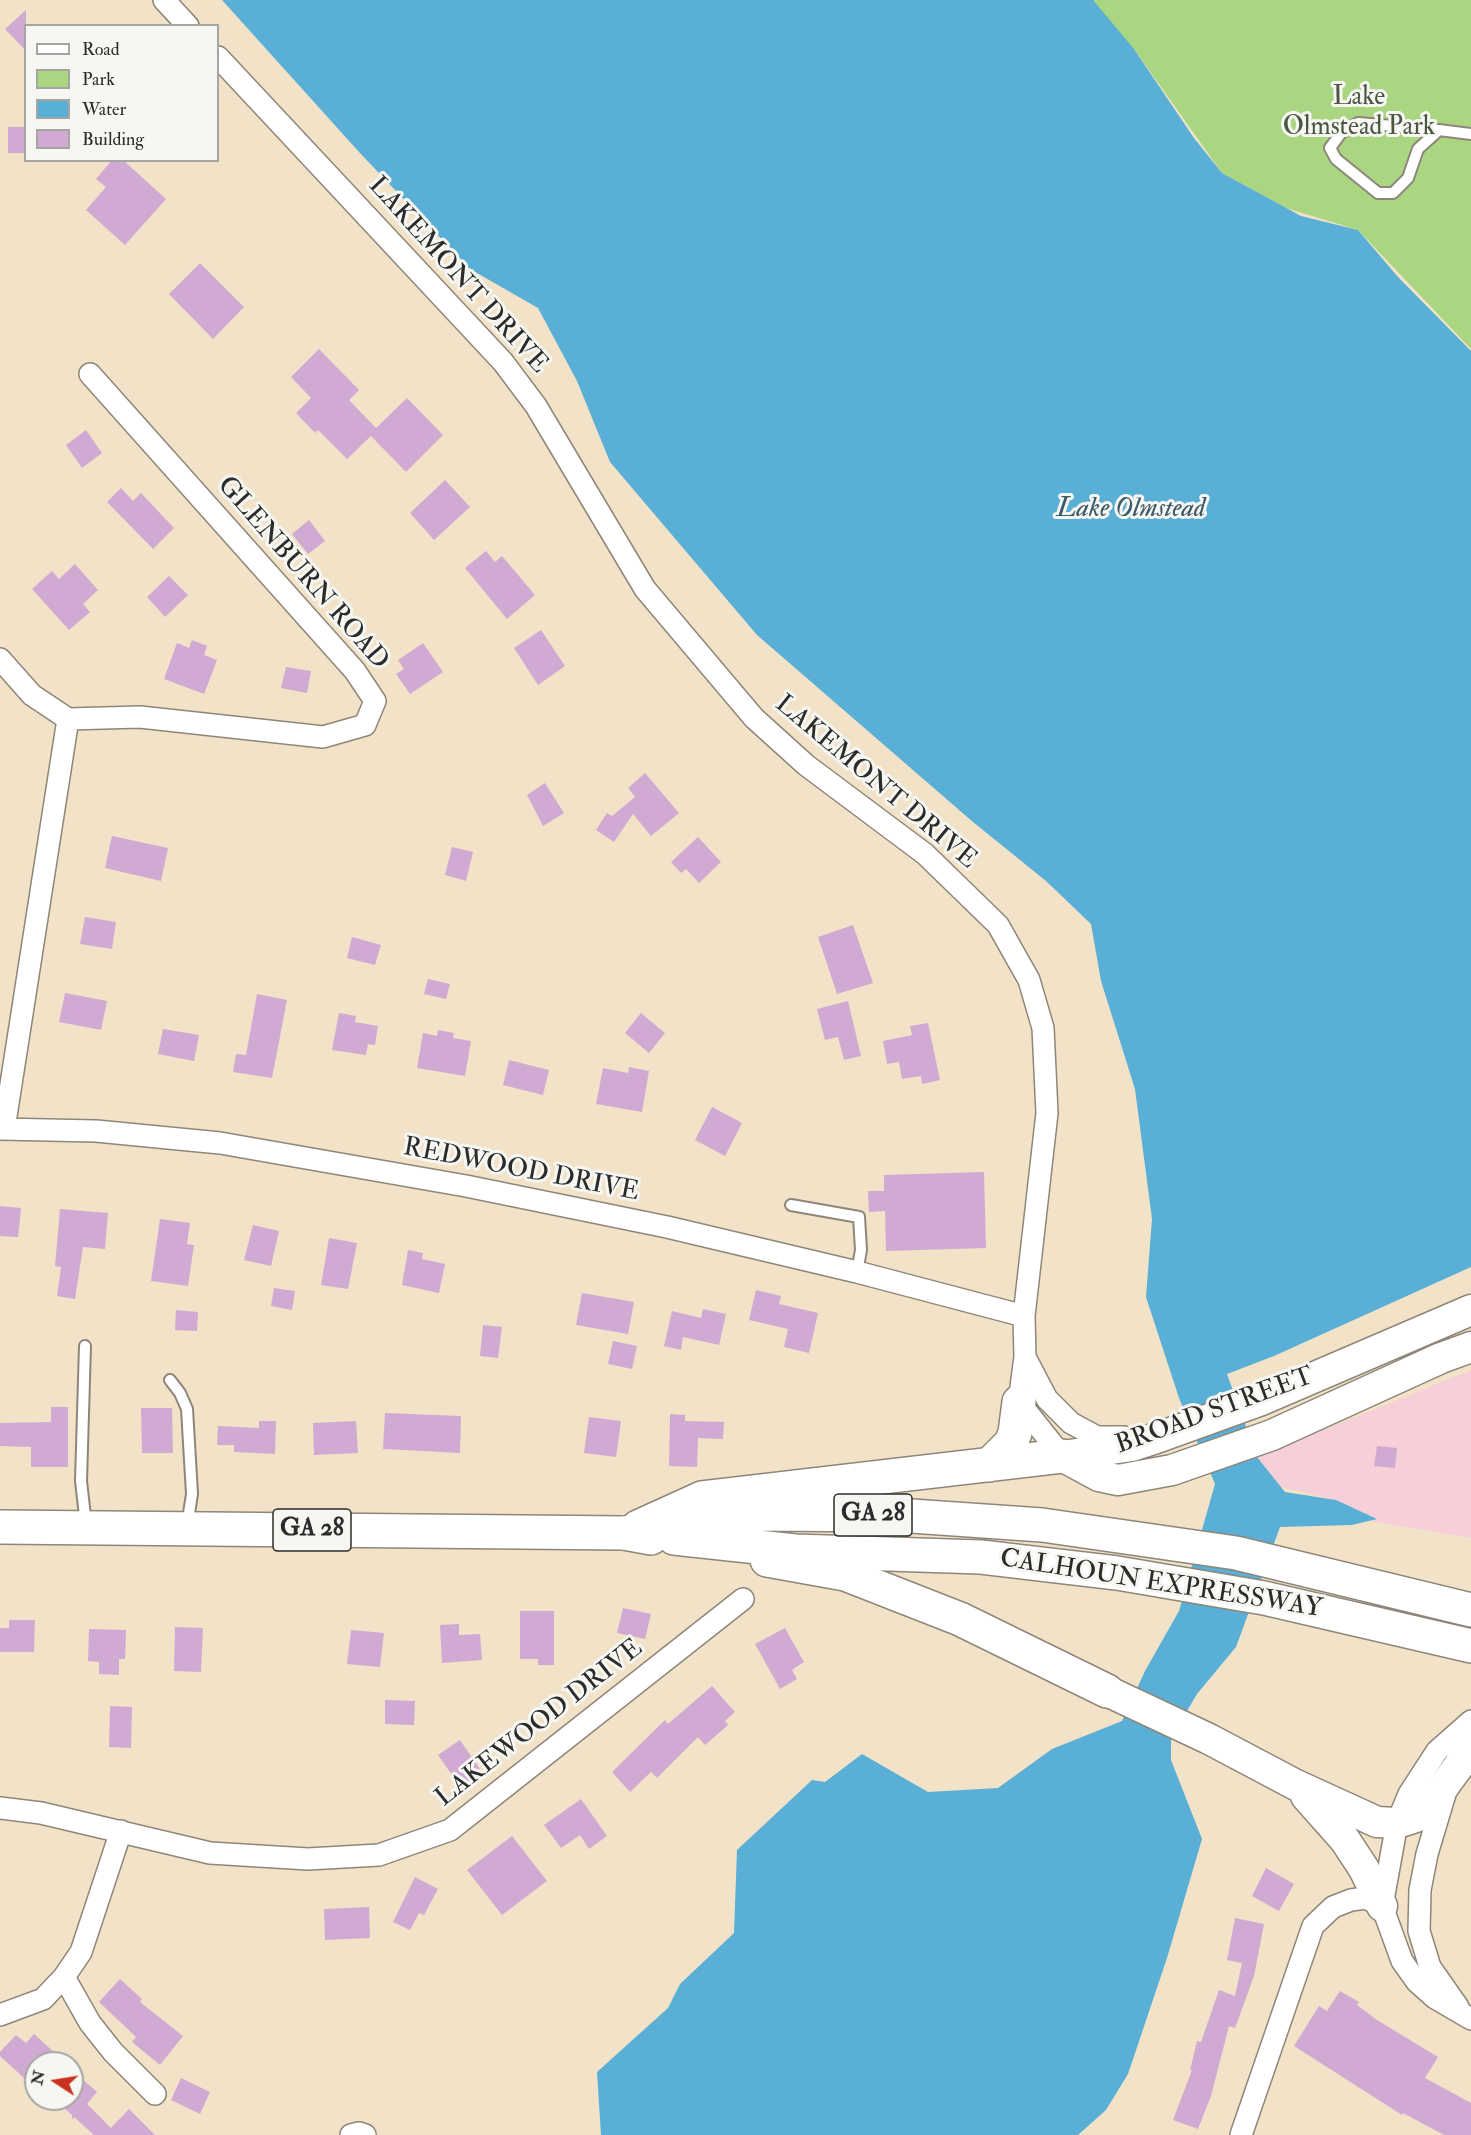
<!DOCTYPE html>
<style>
body{margin:0}
#map{position:relative;width:1471px;height:2135px;overflow:hidden;background:#f2e2c7;font-family:"IM FELL Double Pica",serif}
canvas{display:block}
.legend{position:absolute;left:24px;top:24px;width:195px;height:138px;box-sizing:border-box;background:#f6f6f2;border:2px solid #a5a5a2;margin:0;padding:8px 10px;list-style:none;font-size:18px;color:#2b2b2b}
.legend li{display:flex;align-items:center;gap:12px;height:30px}
.legend b{width:30px;border:2px solid #a5a5a2}
.north{position:absolute;left:24px;top:2051px;width:60px;height:60px;box-sizing:border-box;background:#f6f6f2;border:2px solid #a5a5a2;border-radius:50%;rotate:282deg;font-size:16px;font-weight:700;line-height:24px;text-align:center;color:#2b2b2b}
.north::after{content:'';display:block;margin:auto;width:21px;height:27px;background:#c8321e;clip-path:polygon(50% 0,100% 100%,50% 72%,0 100%)}
</style>
<div id="map">
<canvas width="1471" height="2135"></canvas>
<ul class="legend">
<li><b style="height:8px;background:#fff"></b>Road</li>
<li><b style="height:16px;background:#aad682"></b>Park</li>
<li><b style="height:16px;background:#5aafd6"></b>Water</li>
<li><b style="height:16px;background:#d1aad3"></b>Building</li>
</ul>
<div class="north">N</div>
</div>
<script>
const g = document.querySelector('canvas').getContext('2d');
g.lineJoin = 'round';
function paint(path, color) { g.fillStyle = color; g.fill(path, 'evenodd'); }
const poly = rows => new Path2D(rows.map(r => 'M' + r).join(''));
function strokePath(path, color, width, dash) { g.strokeStyle = color; g.lineWidth = width; g.lineCap = dash ? 'butt' : 'round'; g.setLineDash(dash || []); g.stroke(path); }
function label(font, color, halo, rows, align = 'center') {
  g.font = font + ' "IM FELL Double Pica",serif'; g.lineWidth = 6; g.setLineDash([]); g.textBaseline = 'middle'; g.strokeStyle = halo; g.fillStyle = color; for (const [text, x, y, turn = 0] of rows) {
    g.save(); g.translate(x, y); g.rotate((+turn || 0) * Math.PI / 180); g.textAlign = isNaN(turn) ? turn : align; if (halo) g.strokeText(text, 0, 0); g.fillText(text, 0, 0); g.restore();
  }
}
const built = poly([
 [1471,1370,1471,1538,1369,1521,1336,1500,1281,1487,1257,1457]
]);
const green = poly([
 [1075,0,1471,0,1471,349,1358,230,1286,208,1222,173,1134,49]
]);
const water = poly([
 [222,0,1093,0,1134,49,1194,138,1222,173,1301,216,1358,230,1398,277,1471,351,1471,1267,1274,1356,1227,1374,1257,1457,1285,1492,1336,1500,1377,1519,1352,1525,1280,1527,1236,1647,1197,1694,1171,1738,1171,1760,1202,1839,1167,1958,1128,2074,1106,2110,1078,2135,601,2135,597,2072,668,2008,680,1984,734,1933,737,1850,812,1780,825,1782,862,1754,928,1792,998,1788,1052,1749,1122,1721,1145,1671,1179,1611,1215,1484,1179,1398,1146,1297,1152,1219,1135,1089,1101,981,1091,924,1046,881,973,822,757,635,610,462,577,381,538,308,470,269,359,152]
]);
const building = poly([
 [26,10,26,51,5,29],
 [8,127,26,127,26,153,8,153],
 [112,160,123,160,166,199,125,245,86,210,106,187,96,179],
 [200,263,244,307,213,339,169,294],
 [319,349,359,390,349,400,376,428,407,398,443,435,406,472,371,436,347,459,318,430,315,433,296,413,311,398,291,377],
 [86,430,102,453,82,468,66,445],
 [445,480,470,507,434,540,410,513],
 [121,488,133,501,141,493,174,528,153,549,107,502],
 [309,520,325,541,308,554,292,534],
 [486,551,495,562,502,556,535,595,507,619,465,568],
 [75,564,98,590,83,604,90,612,69,630,32,589,52,571,59,579],
 [169,576,188,595,165,617,147,597],
 [541,630,565,666,538,685,514,648],
 [192,640,207,646,204,655,217,660,204,694,164,679,177,643,189,648],
 [423,643,443,672,410,694,396,674,404,669,398,660],
 [286,667,311,671,307,693,281,688],
 [645,773,679,813,651,836,633,814,614,842,596,830,607,813,612,816,635,797,628,788],
 [545,783,564,813,543,826,527,795],
 [112,836,168,848,161,881,105,868],
 [698,837,721,862,699,883,686,869,681,873,671,862],
 [452,847,473,852,466,881,445,875],
 [85,917,116,922,112,949,80,944],
 [853,925,873,983,837,994,818,937],
 [352,937,381,945,375,965,347,958],
 [428,979,450,984,446,999,424,994],
 [65,993,107,1001,101,1030,59,1022],
 [257,994,287,1000,272,1078,233,1072,236,1054,246,1055],
 [848,1001,861,1056,844,1060,838,1037,825,1040,817,1009],
 [339,1013,356,1016,355,1022,378,1026,375,1045,368,1044,366,1055,332,1050],
 [641,1013,665,1033,649,1053,625,1033],
 [928,1023,940,1080,922,1084,921,1076,902,1079,899,1062,887,1064,883,1041,912,1035,910,1026],
 [163,1029,199,1035,194,1061,158,1054],
 [438,1030,454,1033,453,1038,471,1041,465,1076,417,1068,423,1033,437,1036],
 [509,1060,549,1070,543,1095,503,1085],
 [629,1067,649,1071,642,1112,596,1104,603,1068,628,1073],
 [712,1107,742,1123,725,1156,695,1140],
 [984,1172,986,1248,886,1251,885,1211,869,1212,868,1191,884,1191,884,1175],
 [0,1206,21,1208,18,1237,0,1236],
 [60,1209,108,1213,105,1249,83,1247,75,1299,57,1296,61,1267,55,1266],
 [160,1219,190,1223,187,1244,194,1245,188,1286,151,1281],
 [253,1225,279,1231,271,1266,244,1260],
 [329,1238,357,1243,348,1289,321,1285],
 [408,1250,423,1253,422,1259,445,1264,439,1293,402,1285],
 [274,1288,295,1291,292,1310,271,1306],
 [756,1290,781,1296,779,1304,818,1313,809,1353,784,1347,788,1329,749,1320],
 [582,1293,634,1302,628,1334,576,1325],
 [703,1309,726,1314,719,1345,683,1337,681,1350,664,1346,672,1311,701,1318],
 [176,1310,198,1312,197,1331,175,1330],
 [483,1325,502,1327,498,1358,480,1356],
 [613,1341,637,1346,632,1369,608,1364],
 [51,1407,68,1407,68,1467,31,1467,31,1447,0,1446,0,1423,51,1422],
 [141,1408,172,1408,173,1453,142,1453],
 [385,1413,461,1416,460,1453,383,1449],
 [670,1414,685,1415,685,1421,724,1422,723,1439,698,1438,697,1467,669,1466],
 [589,1417,621,1421,616,1457,584,1453],
 [259,1421,276,1421,275,1454,234,1452,234,1445,217,1445,218,1426,259,1428],
 [356,1421,358,1453,314,1455,313,1423],
 [1377,1446,1397,1448,1395,1468,1374,1466],
 [623,1608,651,1614,645,1639,617,1633],
 [520,1611,554,1611,554,1665,538,1665,538,1659,520,1659],
 [9,1620,35,1620,34,1652,0,1652,0,1628,9,1628],
 [459,1624,459,1635,480,1634,482,1660,442,1663,440,1625],
 [175,1627,203,1628,201,1672,174,1671],
 [785,1628,804,1662,792,1670,797,1679,780,1689,755,1644],
 [89,1629,126,1630,125,1659,119,1659,119,1675,99,1674,99,1662,88,1661],
 [351,1630,384,1633,380,1667,347,1664],
 [712,1686,735,1712,725,1721,728,1725,705,1745,698,1737,657,1778,651,1772,630,1792,612,1772,665,1720,668,1724],
 [385,1700,415,1701,414,1725,385,1724],
 [110,1706,132,1707,131,1748,109,1747],
 [460,1740,482,1772,461,1788,438,1755],
 [581,1799,607,1836,589,1849,580,1835,561,1848,544,1825],
 [512,1836,547,1881,502,1915,467,1870],
 [1266,1868,1294,1884,1279,1911,1252,1896],
 [415,1877,438,1889,424,1915,419,1913,410,1930,393,1922],
 [369,1907,370,1938,325,1940,324,1909],
 [1235,1918,1264,1924,1254,1976,1235,2028,1229,2026,1211,2096,1198,2129,1173,2120,1192,2070,1190,2070,1197,2041,1201,2042,1219,1990,1235,1996,1242,1963,1227,1960],
 [120,1979,142,1999,140,2002,183,2036,160,2065,132,2042,136,2037,99,2002],
 [1340,1991,1359,2002,1357,2005,1377,2020,1438,2057,1425,2078,1471,2103,1471,2135,1444,2135,1403,2113,1402,2115,1294,2046,1319,2006,1327,2011],
 [34,2034,66,2063,36,2063,36,2089,0,2056,0,2052,16,2035,26,2043],
 [72,2070,97,2092,87,2104,111,2128,129,2109,155,2135,94,2135,74,2117,72,2120,72,2115,54,2099,72,2099],
 [181,2078,210,2092,200,2114,171,2100]
]);
const lane = poly([
 [1439,130,1418,149,1408,178,1393,193,1378,193,1336,159,1330,148,1341,133,1358,123,1439,130,1471,134],
 [791,1205,859,1217,861,1250,857,1272],
 [85,1346,81,1481,86,1525],
 [170,1380,180,1393,187,1409,192,1494,187,1526]
]);
const street = poly([
 [164,0,188,26],
 [218,57,503,362,536,406,645,589,754,718,806,765,925,854,998,925,1029,980,1043,1028,1047,1113,1024,1316,1025,1357,1019,1402,1062,1456],
 [0,659,32,695,68,719,4,1129],
 [68,719,140,717,323,737,365,725,375,701,355,671,90,374],
 [0,1129,96,1131,220,1143,466,1186,667,1227,857,1272,1024,1316],
 [1025,1357,1047,1399,1071,1423,1097,1437,1124,1437],
 [1471,1721,1437,1751,1409,1794,1397,1823,1382,1906,1402,1961,1417,1982,1435,1998,1471,2019],
 [1445,1794,1427,1854,1420,1890,1419,1931,1430,1967,1458,2007],
 [0,1808,41,1813,210,1853,308,1859,379,1855,450,1830,743,1599],
 [64,1977,90,2023,113,2052,155,2094],
 [0,2015,43,1999,64,1977,81,1952,121,1831],
 [351,2135,359,2133,365,2135],
 [1241,2135,1313,1926,1333,1907,1351,1900,1366,1898,1382,1906]
]);
const secondary = poly([
 [1062,1456,1099,1476,1118,1480,1172,1470,1272,1435,1441,1358,1471,1347],
 [1062,1456,1132,1446,1162,1436,1259,1401,1471,1310],
 [1107,1691,1209,1739,1296,1785,1377,1822,1397,1823,1416,1817,1428,1808,1471,1749],
 [1306,1796,1345,1840,1364,1869,1382,1906]
]);
const primary = poly([
 [989,1465,1011,1443,1015,1433,1019,1402],
 [0,1527,624,1533,651,1538],
 [638,1527,702,1498,1062,1456],
 [767,1560,845,1574,960,1619,1107,1691]
]);
const highway = poly([
 [624,1533,761,1514,897,1515,1042,1525,1236,1553,1471,1610],
 [674,1538,795,1551,981,1557,1117,1573,1264,1598,1471,1646]
]);
const shields = [
 [873,1515,78],
 [312,1530,78]
];
const shieldNames = [
 ["GA 28",873,1515],
 ["GA 28",312,1530]
];
const parkNames = [
 ["Lake",1359,98],
 ["Olmstead Park",1359,128]
];
const streetNames = [
 ["LAKEMONT DRIVE",457,276,48],
 ["GLENBURN ROAD",302,574,49],
 ["LAKEMONT DRIVE",875,783,40],
 ["REDWOOD DRIVE",521,1171,11],
 ["BROAD STREET",1215,1412,-20],
 ["CALHOUN EXPRESSWAY",1161,1585,9],
 ["LAKEWOOD DRIVE",540,1724,-38]
];
const waterNames = [
 ["Lake Olmstead",1131,510]
];
paint(built, '#f6cfd9');
paint(green, '#aad682');
paint(water, '#5aafd6');
paint(building, '#d1aad3');
strokePath(lane, '#8e8679', 14);
strokePath(street, '#8e8679', 24);
strokePath(secondary, '#8e8679', 33);
strokePath(primary, '#8e8679', 36);
strokePath(highway, '#8e8679', 36);
strokePath(lane, '#fff', 10);
strokePath(street, '#fff', 21);
strokePath(secondary, '#fff', 30);
strokePath(primary, '#fff', 33);
strokePath(highway, '#fff', 33);
for (const [x, y, w] of shields) { const box = new Path2D(); box.roundRect(x - w / 2, y - 21, w, 42, 4.5); g.fillStyle = '#f6f6f2'; g.fill(box); strokePath(box, '#2b2b2b', 1.5); }
label('bold 24px', '#2b2b2b', null, shieldNames);
label('26px', '#4b5641', '#f6f6f2', parkNames);
label('26px', '#2b2b2b', '#f6f6f2', streetNames);
label('italic 27px', '#3b5967', '#f6f6f2', waterNames);
</script>
